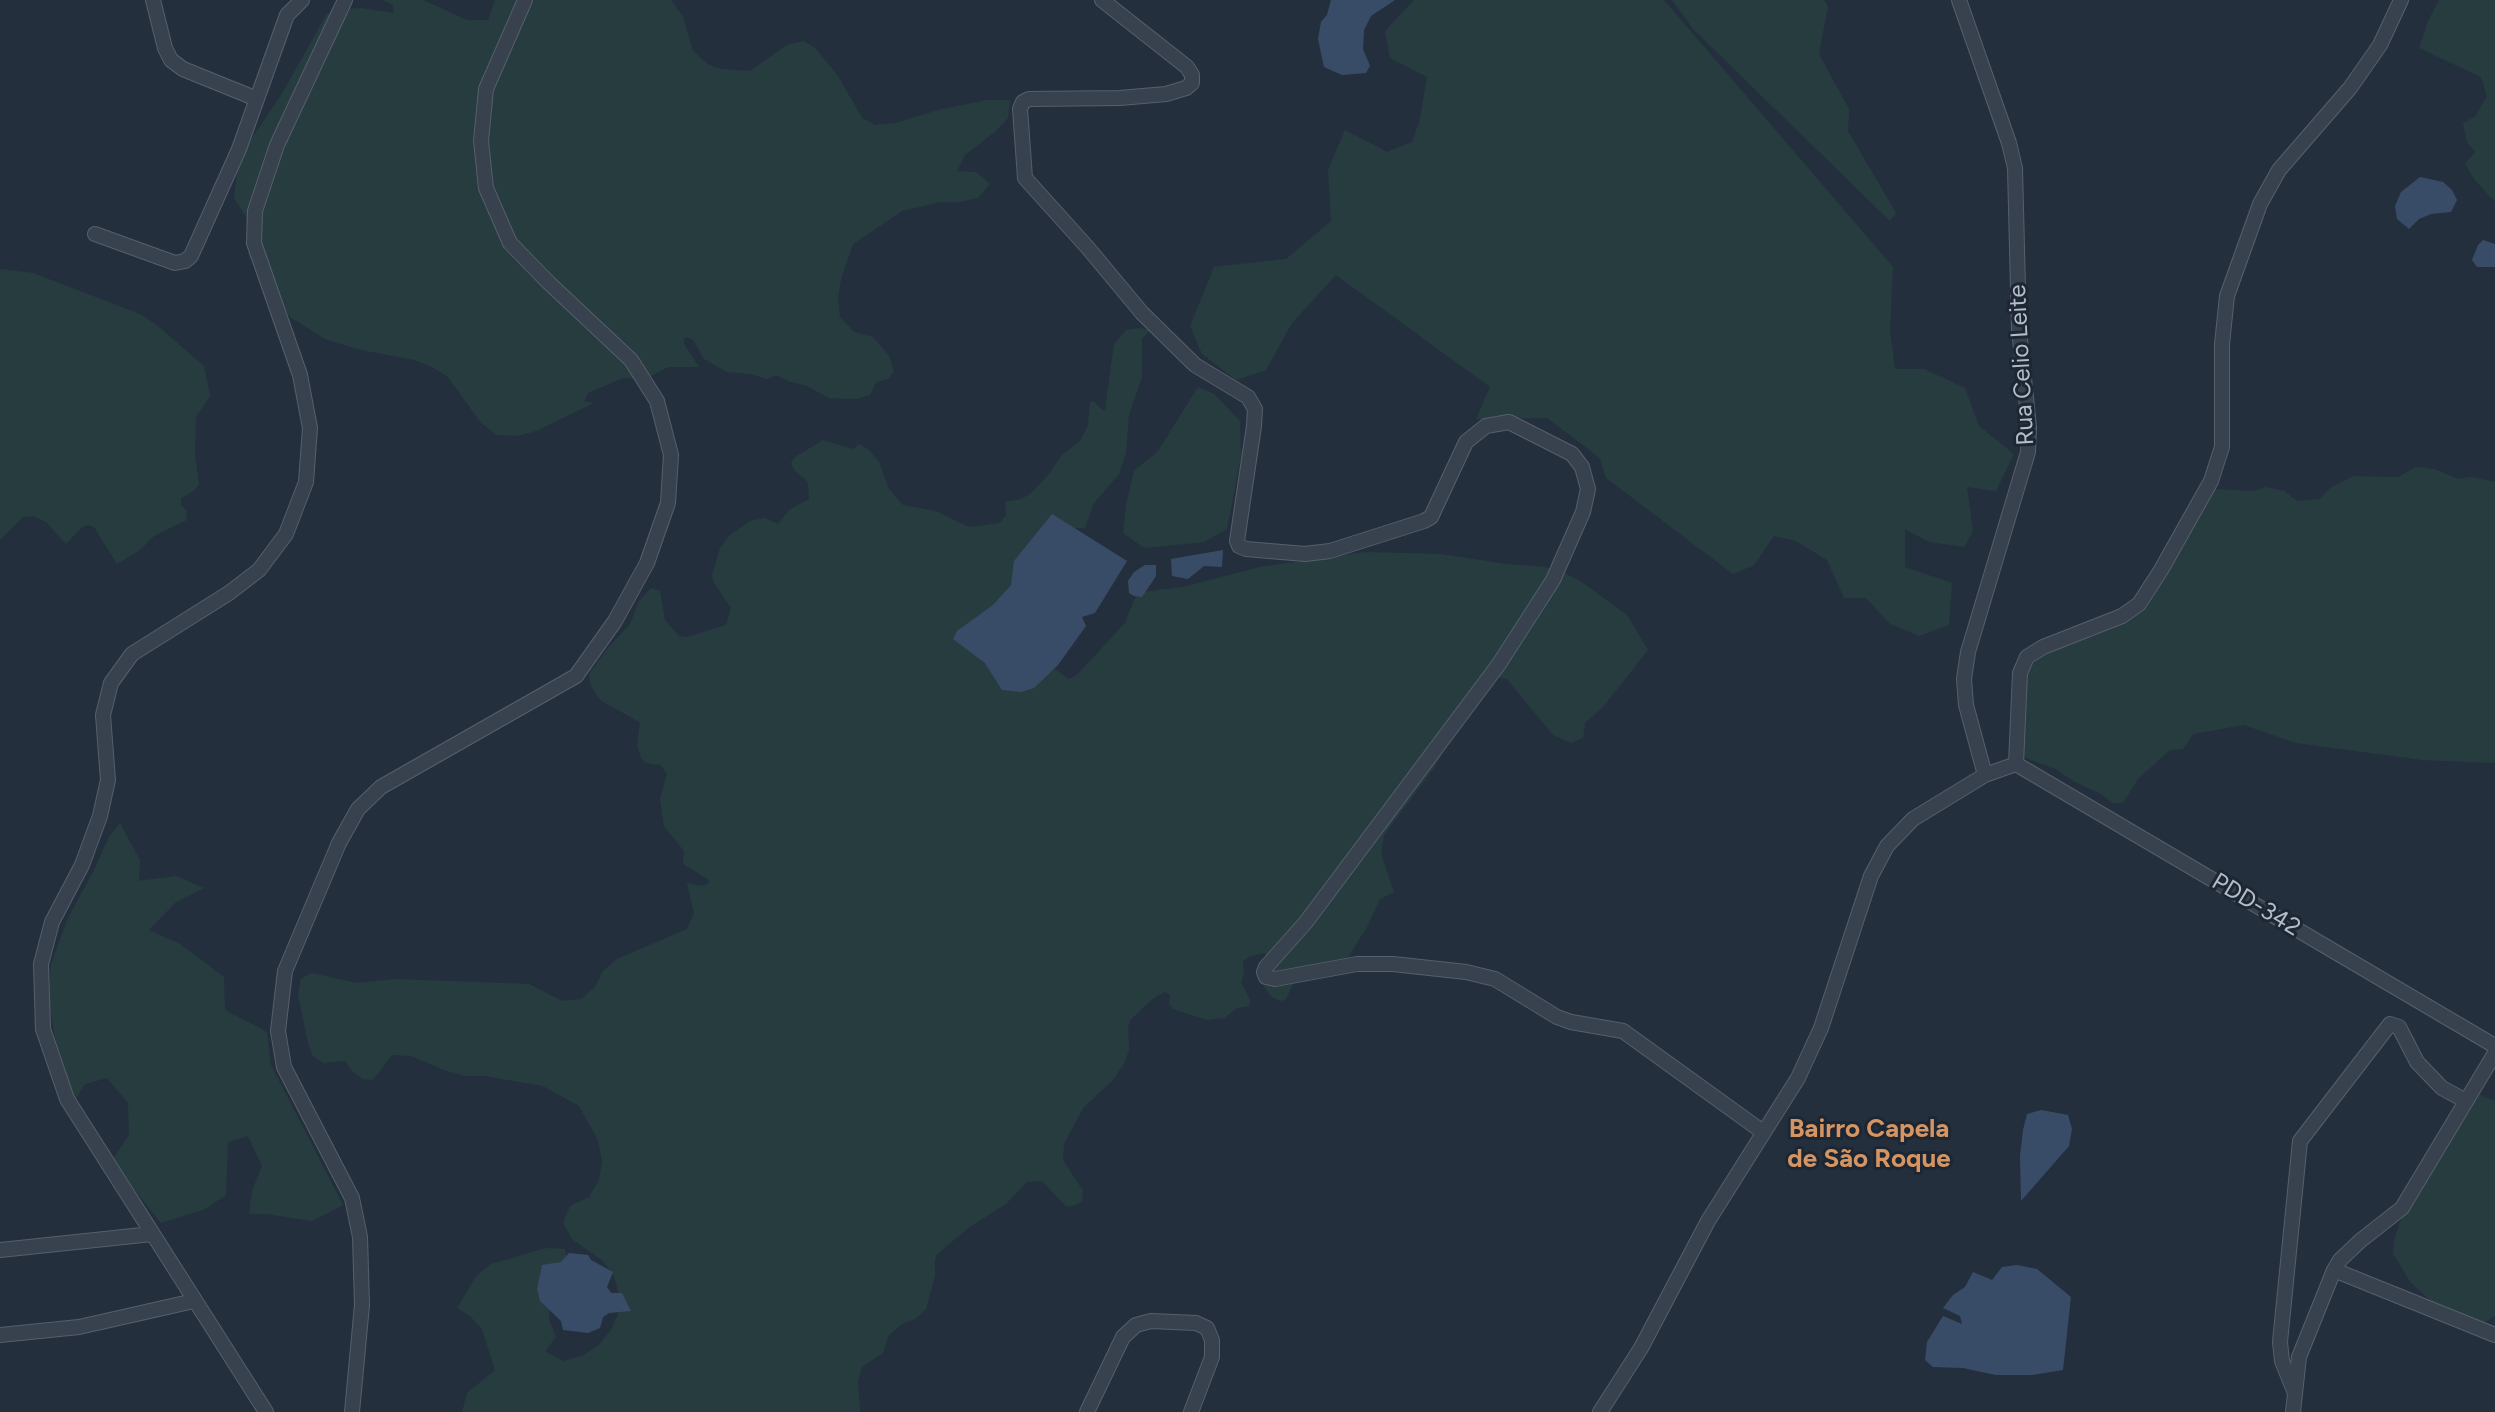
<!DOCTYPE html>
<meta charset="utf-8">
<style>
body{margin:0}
canvas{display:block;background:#242f3e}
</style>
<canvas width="2495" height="1412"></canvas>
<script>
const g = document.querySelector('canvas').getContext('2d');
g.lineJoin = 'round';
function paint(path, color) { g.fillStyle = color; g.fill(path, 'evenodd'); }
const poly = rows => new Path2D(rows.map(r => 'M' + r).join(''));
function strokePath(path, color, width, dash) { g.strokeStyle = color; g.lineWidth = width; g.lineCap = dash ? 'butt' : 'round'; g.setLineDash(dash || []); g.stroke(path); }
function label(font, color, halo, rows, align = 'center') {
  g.font = font + ' Figtree,sans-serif'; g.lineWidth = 6; g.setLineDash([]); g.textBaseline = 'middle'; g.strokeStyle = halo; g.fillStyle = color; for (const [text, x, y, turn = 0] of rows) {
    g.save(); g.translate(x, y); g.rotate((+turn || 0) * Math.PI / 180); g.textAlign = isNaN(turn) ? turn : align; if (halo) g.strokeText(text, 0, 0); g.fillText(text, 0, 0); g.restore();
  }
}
const green = poly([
 [383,0,423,0,467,20,488,20,495,0,671,0,683,17,693,51,709,65,721,69,750,71,787,45,804,41,815,48,838,76,862,118,875,125,896,123,938,110,987,100,1010,100,1008,118,996,131,965,155,957,171,976,172,990,184,978,198,959,202,940,202,902,211,853,244,841,279,838,298,840,317,854,332,873,337,889,356,894,371,888,379,876,382,870,395,857,399,829,398,807,386,791,382,776,375,767,379,751,374,727,372,704,359,693,340,687,337,684,339,684,344,699,367,668,367,651,376,648,380,623,378,588,393,584,401,594,403,536,431,517,436,497,435,481,423,448,377,432,367,415,360,361,350,325,339,290,317,253,264,258,257,251,259,249,257,246,217,234,198,239,157,281,95,327,14,334,10,360,8,394,13,393,5],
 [1414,0,1664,0,1893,267,1890,330,1895,369,1924,369,1965,388,1979,426,2014,454,1996,491,1967,487,1973,531,1964,547,1929,542,1905,529,1905,567,1952,583,1949,625,1919,636,1890,624,1866,598,1844,598,1827,560,1796,541,1774,536,1754,565,1733,574,1606,478,1600,458,1547,418,1476,419,1490,387,1336,275,1292,323,1266,370,1236,380,1202,354,1190,326,1214,267,1286,259,1331,221,1328,170,1345,130,1387,152,1412,142,1420,119,1427,77,1390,58,1385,31],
 [1672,0,1824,0,1828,6,1819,54,1849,109,1848,131,1896,213,1890,221,1694,30],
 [2439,0,2495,0,2495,202,2474,179,2465,164,2475,152,2467,142,2463,123,2475,117,2487,96,2481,77,2419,48,2428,21],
 [0,269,33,273,140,314,158,326,204,366,210,396,196,417,195,454,199,484,195,490,181,498,181,505,186,510,187,520,154,536,140,550,117,564,94,527,88,525,82,527,66,544,46,522,33,516,23,517,0,540],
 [1141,328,1150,330,1142,339,1142,377,1129,415,1126,453,1119,474,1094,503,1085,528,1075,528,1052,569,1053,668,1069,679,1077,675,1125,623,1135,598,1142,592,1183,587,1260,567,1365,552,1441,554,1506,564,1544,567,1562,572,1579,580,1628,616,1648,650,1603,707,1585,723,1583,738,1571,743,1553,735,1507,679,1496,677,1467,711,1434,768,1384,835,1381,854,1394,892,1380,899,1367,927,1348,957,1327,970,1295,980,1286,999,1281,1001,1272,997,1264,987,1269,955,1264,953,1251,956,1243,961,1244,973,1241,982,1250,1000,1249,1006,1237,1008,1224,1018,1207,1020,1173,1009,1169,1003,1170,995,1165,992,1155,997,1131,1019,1128,1027,1129,1050,1124,1064,1112,1081,1083,1108,1064,1144,1063,1160,1083,1191,1082,1202,1072,1206,1066,1206,1042,1181,1027,1182,1006,1204,971,1226,937,1254,935,1260,935,1276,926,1309,915,1319,902,1324,889,1335,883,1353,862,1367,858,1381,860,1412,462,1412,467,1393,495,1370,482,1329,470,1316,457,1308,476,1276,491,1264,546,1248,565,1249,569,1268,550,1301,549,1320,556,1337,545,1351,563,1361,582,1356,599,1345,611,1330,618,1314,619,1295,614,1276,603,1261,572,1239,563,1223,570,1206,589,1197,599,1180,602,1161,598,1140,579,1106,543,1086,484,1076,465,1076,444,1070,411,1056,392,1055,373,1080,363,1079,353,1072,345,1061,323,1063,313,1056,308,1043,298,994,301,979,311,973,357,983,395,979,529,984,562,1001,581,999,595,987,603,971,617,959,687,929,694,913,687,883,701,886,708,884,709,880,683,864,684,851,664,826,660,799,667,774,661,765,646,763,641,758,637,745,640,722,601,701,591,686,589,674,607,649,630,624,639,601,651,588,660,591,665,620,679,636,687,637,726,625,731,608,714,583,712,575,720,548,730,535,750,521,764,518,778,524,789,510,809,499,808,482,794,470,791,463,795,457,823,440,853,449,859,444,868,449,879,462,889,489,903,505,936,511,969,527,1000,523,1006,515,1005,502,1021,499,1030,494,1050,473,1061,456,1080,441,1088,426,1090,402,1094,401,1102,410,1105,410,1114,344,1126,330],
 [1198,387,1214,394,1240,421,1241,456,1227,529,1204,542,1144,548,1123,533,1126,505,1134,471,1158,451],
 [2416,467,2434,469,2458,479,2471,477,2495,482,2495,763,2422,760,2296,743,2244,725,2193,734,2183,749,2170,750,2138,779,2123,803,2113,803,2101,794,2073,781,2056,769,2023,757,2027,672,2037,659,2054,649,2132,617,2212,489,2253,491,2266,487,2284,491,2297,501,2320,499,2330,488,2354,476,2398,477],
 [120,823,140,860,139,881,176,876,204,888,175,903,149,930,180,944,224,977,225,1010,267,1032,271,1065,343,1205,312,1221,267,1214,249,1214,252,1191,262,1166,248,1136,228,1142,226,1195,205,1209,161,1223,123,1176,113,1159,129,1135,128,1103,107,1078,85,1084,75,1100,57,1049,49,1002,51,964,67,920,93,872,109,837],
 [2480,1095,2495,1101,2495,1316,2483,1323,2439,1308,2410,1282,2393,1253,2394,1240,2407,1202,2432,1145]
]);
const water = poly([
 [1331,0,1395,0,1371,16,1364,30,1363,49,1370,66,1366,73,1342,75,1324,67,1318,39,1321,22,1327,15],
 [2420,177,2443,182,2452,190,2457,200,2451,212,2431,214,2419,219,2409,229,2397,219,2395,206,2401,192],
 [2483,240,2495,244,2495,267,2477,267,2472,260,2478,245],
 [1052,514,1127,561,1095,613,1082,617,1086,626,1058,665,1034,688,1021,692,1002,690,985,663,953,639,957,631,993,605,1011,585,1014,561],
 [1223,550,1222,567,1204,566,1188,579,1172,576,1171,559],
 [1145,565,1156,565,1156,576,1142,597,1134,596,1129,593,1128,581,1134,572],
 [2041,1110,2068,1115,2072,1129,2069,1146,2021,1201,2020,1156,2023,1130,2027,1114],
 [569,1253,588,1255,591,1260,613,1272,607,1287,611,1293,622,1293,631,1311,609,1313,603,1317,600,1328,588,1333,563,1330,561,1321,540,1301,537,1289,542,1265,561,1262],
 [2017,1265,2037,1269,2071,1297,2063,1370,2032,1375,1996,1375,1963,1368,1933,1367,1925,1360,1927,1342,1943,1316,1962,1324,1960,1316,1943,1308,1953,1295,1965,1287,1973,1272,1992,1280,2002,1267]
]);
const minor = poly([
 [153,0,165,48,171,60,183,69,257,99],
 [1102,0,1187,67,1192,75,1192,83,1186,88,1166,94,1120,98,1029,99,1023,102,1020,109,1025,178,1088,248,1142,313,1195,365,1248,397,1255,409,1254,426,1237,541,1239,546,1246,549,1305,554,1330,551,1424,521,1431,517,1466,442,1486,426,1509,422,1572,454,1582,467,1588,489,1583,512,1553,580,1499,664,1306,922,1266,967,1264,972,1266,977,1275,979,1357,964,1393,964,1466,972,1495,979,1557,1017,1571,1022,1623,1031,1763,1132],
 [1959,0,2009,143,2015,168,2019,329,2029,427,2028,452,1968,652,1964,679,1966,705,1985,775],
 [95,234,175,263,185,261,191,256,239,149,287,15,302,0],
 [2016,764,2495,1046],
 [0,1250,152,1234],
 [2334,1270,2495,1335],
 [0,1335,79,1327,194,1301],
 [2295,1393,2282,1361,2280,1342,2300,1141,2390,1024,2399,1027,2417,1062,2442,1088,2466,1101],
 [266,1412,67,1099,43,1029,41,964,52,922,82,865,100,816,108,780,103,715,111,683,132,654,229,593,259,570,286,534,306,482,310,428,300,375,254,243,255,211,277,145,345,0],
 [352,1412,362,1305,360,1237,352,1198,284,1067,278,1031,285,971,339,843,358,809,381,787,576,676,615,621,647,563,668,503,671,455,657,401,631,360,549,283,510,243,486,188,481,141,486,89,525,0],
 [1087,1412,1123,1337,1136,1325,1151,1321,1196,1323,1207,1328,1212,1340,1212,1357,1191,1412],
 [1600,1412,1641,1348,1708,1221,1798,1078,1821,1028,1871,876,1887,846,1913,819,1985,775,2016,764,2020,673,2027,657,2043,647,2122,616,2139,604,2161,570,2211,481,2222,447,2222,344,2227,296,2260,204,2279,170,2350,88,2380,45,2401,0],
 [2293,1412,2299,1357,2334,1270,2340,1260,2360,1241,2402,1208,2495,1053]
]);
const streetNames = [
 ["Rua Celio Leite",2022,365,-93],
 ["PDD-342",2256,905,31]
];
const neighbourhoodNames = [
 ["Bairro Capela",1869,1129],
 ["de São Roque",1869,1159]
];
paint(green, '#263c3f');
paint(water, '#394c67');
strokePath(minor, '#565f6c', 16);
strokePath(minor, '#38414e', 14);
label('24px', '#b4bcc9', '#1d2633', streetNames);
label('bold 26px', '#d59563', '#1d2633', neighbourhoodNames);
</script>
